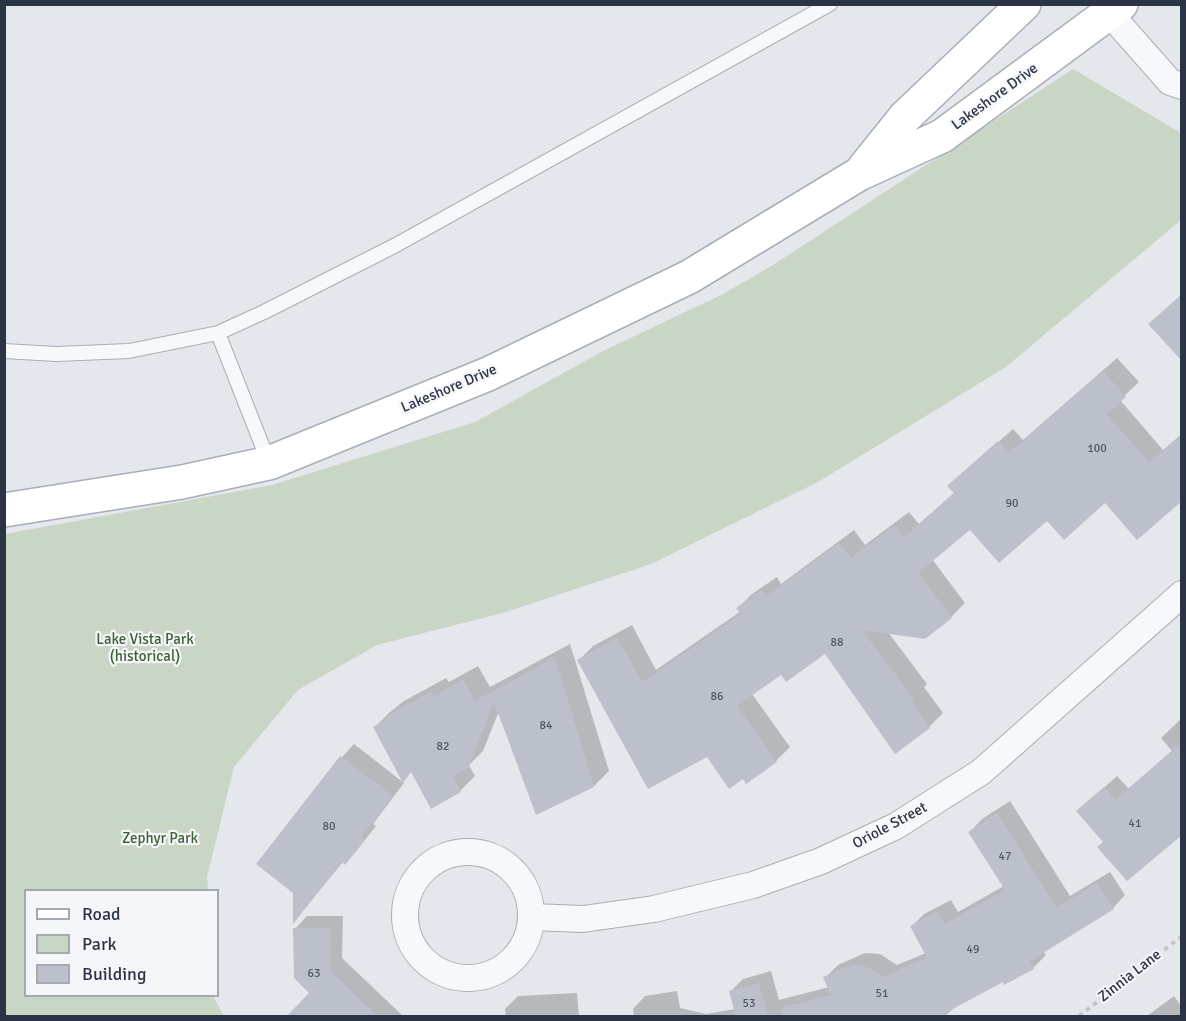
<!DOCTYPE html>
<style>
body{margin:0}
#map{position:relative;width:1186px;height:1021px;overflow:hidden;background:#e4e7ec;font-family:Signika,sans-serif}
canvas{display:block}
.frame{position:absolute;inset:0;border:6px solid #2b3445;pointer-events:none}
.legend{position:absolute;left:24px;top:889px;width:195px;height:108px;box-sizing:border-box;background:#f4f6f9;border:2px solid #a4a8b1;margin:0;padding:8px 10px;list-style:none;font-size:18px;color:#2b3445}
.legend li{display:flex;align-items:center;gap:12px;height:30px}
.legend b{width:30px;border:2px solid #a4a8b1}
</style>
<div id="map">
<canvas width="1186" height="1021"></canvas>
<div class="frame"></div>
<ul class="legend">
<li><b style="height:8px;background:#fff"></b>Road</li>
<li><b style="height:16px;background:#c9d6c5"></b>Park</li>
<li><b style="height:16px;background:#bbc0ca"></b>Building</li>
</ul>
</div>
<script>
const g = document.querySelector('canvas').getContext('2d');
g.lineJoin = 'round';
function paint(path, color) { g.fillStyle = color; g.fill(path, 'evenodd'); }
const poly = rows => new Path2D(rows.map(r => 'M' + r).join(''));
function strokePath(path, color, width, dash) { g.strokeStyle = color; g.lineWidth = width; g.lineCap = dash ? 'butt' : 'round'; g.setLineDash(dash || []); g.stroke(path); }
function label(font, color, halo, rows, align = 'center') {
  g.font = font + ' Signika,sans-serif'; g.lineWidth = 4.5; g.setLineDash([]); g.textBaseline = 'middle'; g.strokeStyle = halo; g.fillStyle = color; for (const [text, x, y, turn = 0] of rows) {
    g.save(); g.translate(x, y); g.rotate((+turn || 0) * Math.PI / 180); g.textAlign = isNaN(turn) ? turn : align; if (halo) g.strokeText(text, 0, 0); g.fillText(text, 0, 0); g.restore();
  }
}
const green = poly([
 [1073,69,1181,133,1181,220,1006,367,818,482,651,564,506,612,377,645,298,690,234,767,207,877,208,890,26,890,26,996,213,996,224,1016,5,1016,5,534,272,485,475,422,601,352,723,294,773,265]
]);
const shadow = poly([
 [1117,358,1139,382,1120,400,1163,450,1182,434,1182,498,1105,501,1047,519,970,527,932,559,965,603,951,617,888,632,927,684,924,687,943,713,929,727,825,652,782,673,752,694,790,747,776,761,743,777,707,755,579,660,593,646,632,625,656,670,741,611,738,608,752,594,777,577,781,584,854,530,865,545,909,512,919,524,955,492,949,486,1013,429,1023,440],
 [570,644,609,771,594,786,499,711,483,751,469,765,475,776,460,791,412,771,403,780,375,727,390,712,404,701,446,678,449,682,478,666,490,687],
 [1182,718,1182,838,1179,835,1105,842,1078,811,1117,776,1129,789,1172,751,1161,738],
 [354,744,404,783,373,824,376,826,357,850,345,863,343,862,295,920,294,892,258,864,342,757],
 [1010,801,1070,896,1110,872,1125,895,1113,908,1043,951,1046,955,1033,968,1003,980,956,1006,945,1016,634,1016,633,1009,645,996,677,991,680,1008,706,1014,735,1009,731,991,743,979,771,971,779,1000,829,987,825,978,838,965,865,953,880,954,897,965,926,953,912,926,924,914,951,900,958,912,1004,886,970,832,982,819],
 [307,916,343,916,342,958,403,1016,288,1016,311,993,295,929],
 [577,993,579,1016,506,1016,505,1009,518,996],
 [1174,996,1182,1007,1182,1016,1147,1016]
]);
const building = poly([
 [1182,294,1182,361,1148,324],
 [1103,371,1126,397,1106,414,1149,462,1182,434,1182,501,1137,540,1105,503,1064,540,1047,521,999,563,970,530,918,573,952,618,925,639,862,630,914,699,911,701,930,728,895,754,825,654,786,682,781,675,737,706,777,762,746,784,743,779,729,789,707,757,648,789,577,660,617,638,642,682,741,614,736,608,762,590,767,596,839,543,851,558,895,525,904,537,954,493,947,486,998,441,1009,453],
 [555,658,594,787,536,815,494,702,468,768,453,776,461,792,431,809,411,772,403,783,373,727,388,718,387,716,431,692,434,696,463,680,474,701],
 [1182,742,1182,835,1127,881,1097,847,1103,842,1076,811,1104,787,1115,800],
 [340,756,393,796,361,837,365,840,345,865,342,862,293,924,293,893,256,864],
 [997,813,1057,908,1097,883,1114,909,1030,961,1034,969,1004,985,1003,982,938,1017,782,1017,781,1008,831,995,823,977,852,965,867,967,884,977,927,958,910,926,938,911,945,924,1005,890,968,832],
 [293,928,331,928,330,970,378,1017,286,1017,309,993,294,978],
 [759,983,768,1017,736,1017,729,991]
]);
const path = poly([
 [1079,1016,1182,936]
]);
const lane = poly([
 [218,333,269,463],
 [4,351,56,354,129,351,218,333,264,312,396,245,830,4]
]);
const street = poly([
 [1110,14,1170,82,1182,86],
 '405 915a63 63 0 1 1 126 0a63 63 0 1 1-126 0Z',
 [532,917,583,919,654,909,753,885,821,861,896,826,981,772,1182,594]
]);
const secondary = poly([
 [864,168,905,117,1024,4],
 [4,510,182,482,269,463,488,374,689,277,859,174,942,136,1121,4]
]);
const numberNames = [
 ["100",1097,449],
 ["90",1012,504],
 ["88",837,643],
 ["86",717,697],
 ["84",546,726],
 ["82",443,747],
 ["41",1135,824],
 ["80",329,827],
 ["47",1005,857],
 ["49",973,950],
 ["63",314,974],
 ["51",882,994],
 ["53",749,1004]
];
const streetNames = [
 ["Lakeshore Drive",995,97,-36],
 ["Lakeshore Drive",449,389,-23],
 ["Oriole Street",890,826,-28],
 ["Zinnia Lane",1130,976,-38]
];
const parkNames = [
 ["Lake Vista Park",145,640],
 ["(historical)",145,657],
 ["Zephyr Park",160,839]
];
paint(green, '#c9d6c5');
paint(shadow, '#0003');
paint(building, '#bbc0ca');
strokePath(lane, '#a9aeb7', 16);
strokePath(street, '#a9aeb7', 28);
strokePath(secondary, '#a9aeb7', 36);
strokePath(path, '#c2c5cb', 4, [4.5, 4.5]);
strokePath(lane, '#f7f8fa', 14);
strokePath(street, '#f7f8fa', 26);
strokePath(secondary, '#fff', 33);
label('12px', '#4f5766', null, numberNames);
label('15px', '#2b3445', '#f4f6f9', streetNames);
label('15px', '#3f6138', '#f4f6f9', parkNames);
</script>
